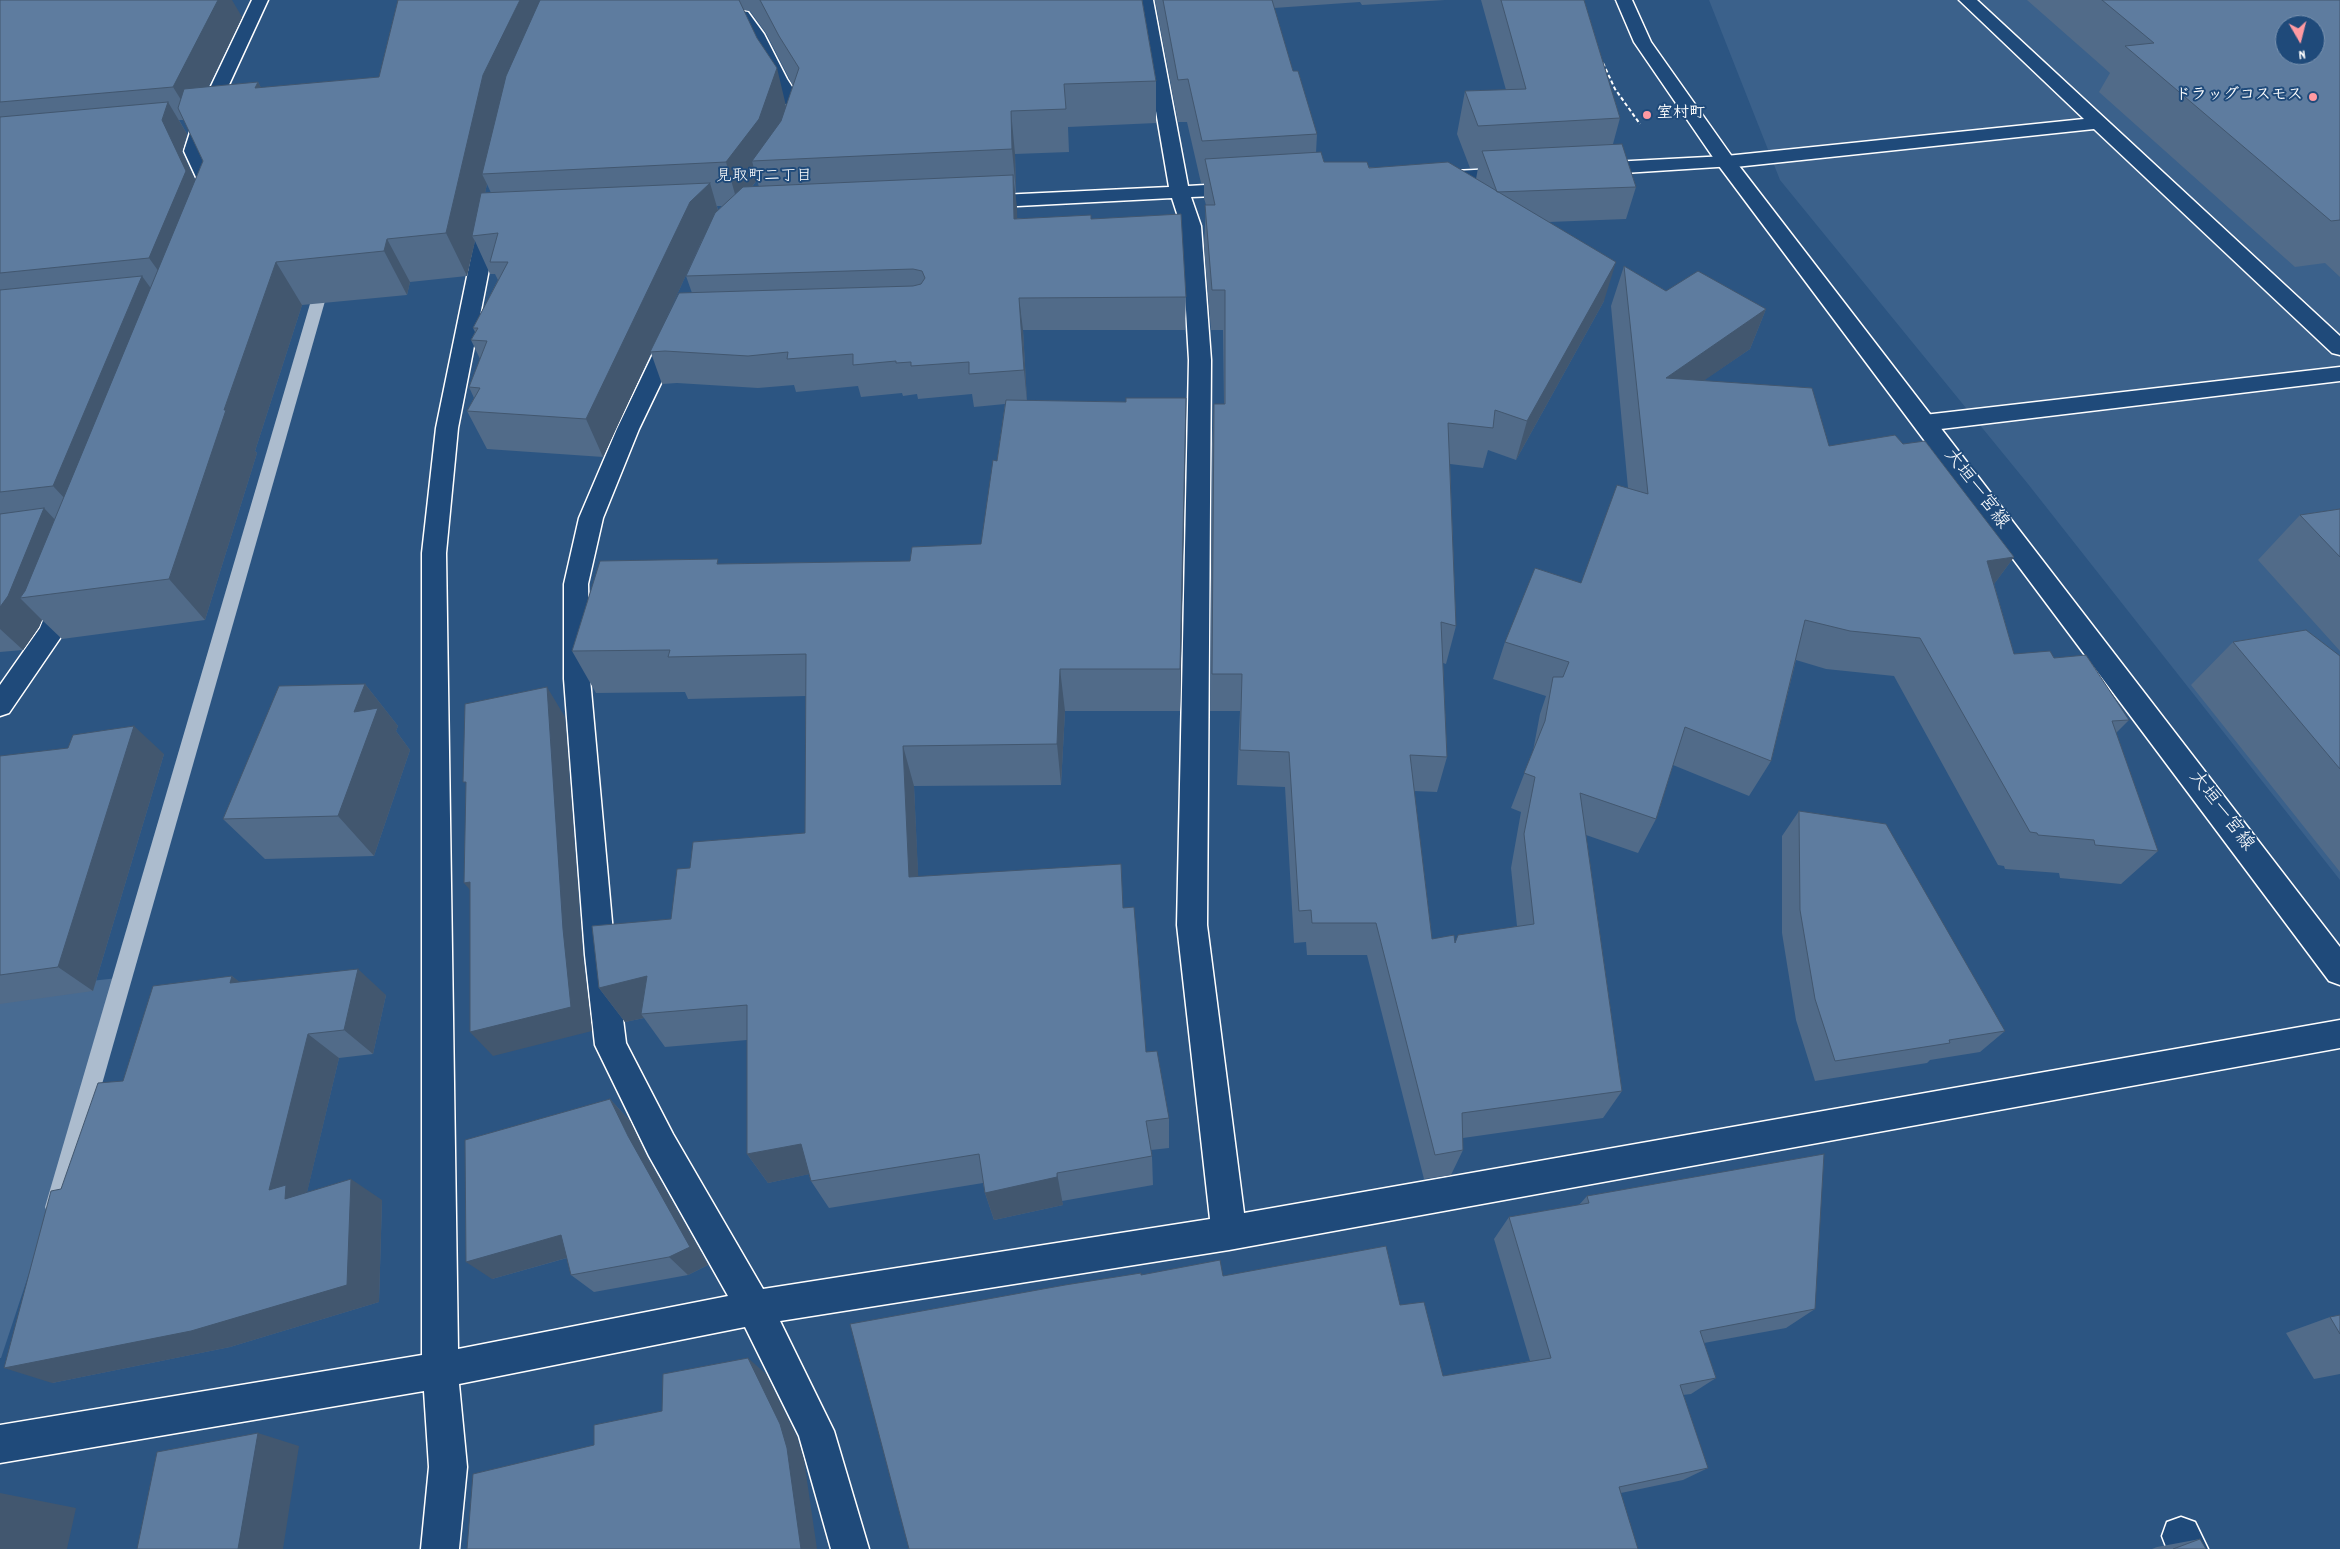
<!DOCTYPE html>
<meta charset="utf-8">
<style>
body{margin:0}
#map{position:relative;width:2340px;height:1549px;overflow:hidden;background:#2c5582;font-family:Dekko,sans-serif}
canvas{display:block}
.north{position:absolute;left:2275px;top:15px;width:50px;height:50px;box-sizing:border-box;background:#1f4a7a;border:1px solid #7992af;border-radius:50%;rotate:172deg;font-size:14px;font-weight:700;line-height:20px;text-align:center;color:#fff}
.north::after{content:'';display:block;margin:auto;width:18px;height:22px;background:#ff9aa2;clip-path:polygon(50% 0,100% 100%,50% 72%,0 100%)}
</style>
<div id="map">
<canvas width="2340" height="1549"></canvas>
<div class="north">N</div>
</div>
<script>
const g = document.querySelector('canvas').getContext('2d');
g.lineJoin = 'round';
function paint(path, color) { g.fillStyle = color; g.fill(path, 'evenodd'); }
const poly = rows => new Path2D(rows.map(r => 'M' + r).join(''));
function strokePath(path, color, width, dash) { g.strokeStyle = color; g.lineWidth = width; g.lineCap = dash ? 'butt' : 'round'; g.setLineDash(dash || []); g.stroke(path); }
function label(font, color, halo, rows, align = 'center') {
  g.font = font + ' Dekko,"Klee One",sans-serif'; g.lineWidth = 4; g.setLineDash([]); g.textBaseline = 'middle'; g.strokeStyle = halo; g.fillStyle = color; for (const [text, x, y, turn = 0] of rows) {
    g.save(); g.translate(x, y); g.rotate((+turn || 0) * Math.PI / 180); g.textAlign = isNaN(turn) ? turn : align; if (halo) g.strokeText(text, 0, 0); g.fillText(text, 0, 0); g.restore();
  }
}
const built = poly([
 [1709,0,2340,0,2340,880,2028,484,1780,180],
 [2285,25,2315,25,2315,55,2285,55]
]);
const green = poly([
 [127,977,1,1358,0,1358,0,991]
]);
const stream = poly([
 [324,276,331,280,67,1207,64,1215,56,1218,48,1215,45,1207,317,280,324,276]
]);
const path = poly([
 [1603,63,1615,89,1640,124]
]);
const service = poly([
 [1959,0,1977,0,2340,336,2340,355,2332,353,2094,129,1726,168,1719,166,1717,162,1719,158,1726,156,2084,119,1959,0],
 [2340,367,2340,381,1924,431,1916,428,1913,423,1916,418,1924,415,2340,367]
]);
const minor = poly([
 [252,0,268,0,210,126,202,151,227,201,224,205,217,207,210,205,207,201,184,151,192,126,252,0],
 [1137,0,1153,0,1188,186,1240,183,1247,185,1250,189,1247,193,1240,195,1191,197,1201,226,1211,360,1207,925,1244,1213,2340,1020,2340,1048,1229,1250,780,1321,834,1431,869,1549,831,1549,799,1436,745,1327,459,1384,467,1467,459,1549,421,1549,429,1467,424,1391,0,1463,0,1425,422,1355,422,553,436,428,479,218,482,214,489,212,496,214,499,218,458,428,446,553,458,1349,728,1296,649,1156,595,1045,585,955,564,679,564,584,579,518,617,429,662,335,665,330,673,328,681,330,684,335,639,429,603,518,588,584,590,679,615,955,626,1043,673,1134,763,1289,1210,1219,1177,925,1189,360,1181,226,1172,198,979,208,972,206,969,202,972,198,979,196,1169,187,1137,0],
 [742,11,748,12,764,34,787,79,807,110,797,134,785,134,782,130,789,110,769,79,748,35,734,16,736,12,742,11],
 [1726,156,1733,158,1735,162,1733,166,1593,175,1586,173,1584,169,1586,165,1593,163,1726,156],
 [1515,168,1522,170,1524,174,1522,178,1433,184,1426,182,1423,178,1426,174,1433,172,1515,168],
 [65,586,74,588,77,595,65,631,9,713,0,716,0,685,40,628,56,588,65,586],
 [2181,1517,2195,1522,2208,1549,2167,1549,2162,1536,2167,1522,2181,1517]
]);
const primary = poly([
 [1616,0,1632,0,1651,42,1733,158,2340,947,2340,985,2329,981,1719,166,1634,42,1616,0]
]);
const wall = poly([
 [0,0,242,17,208,87,258,82,261,88,379,77,398,0,1142,0,1156,81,1156,123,1068,127,1069,152,1015,154,1016,192,1015,192,1017,218,1092,219,1186,297,1185,330,1023,330,1027,401,1126,402,1186,398,1180,711,1065,711,1061,785,914,786,918,876,1124,908,1146,1052,1169,1118,1169,1148,1151,1150,1152,1156,1153,1185,1062,1201,1063,1205,994,1220,985,1193,983,1183,829,1208,811,1181,809,1174,768,1183,747,1154,747,1040,665,1047,644,1018,625,1022,599,988,671,919,690,868,805,833,806,696,688,699,685,692,596,693,572,651,719,564,910,561,981,544,997,461,1005,404,974,407,972,394,918,399,917,394,903,396,902,393,861,397,858,386,796,392,794,385,758,388,677,383,662,384,651,353,603,457,487,449,467,411,474,398,469,387,480,359,471,340,475,332,473,328,498,280,495,274,490,274,475,241,467,276,410,282,407,295,302,305,255,451,257,453,205,620,62,639,42,620,39,627,23,650,0,652],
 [743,10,750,11,766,33,793,86,786,107],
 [179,120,184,120,203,161,195,180,182,152,187,134],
 [757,180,759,187,752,187],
 [487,184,491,193,485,193],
 [717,206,722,206,718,210],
 [702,240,686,276,692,293,665,321],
 [1155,0,1445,0,1362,5,1360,2,1274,8,1293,71,1317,134,1316,153,1324,162,1476,179,1478,168,1470,168,1457,134,1465,91,1506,90,1481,0,1584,0,1620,118,1613,144,1636,187,1626,219,1549,222,1604,301,1516,460,1488,450,1483,468,1450,464,1456,626,1446,664,1443,663,1447,757,1437,792,1414,791,1432,939,1455,943,1517,926,1511,868,1521,812,1511,808,1533,751,1540,714,1546,696,1493,679,1505,642,1581,583,1628,488,1611,306,1624,266,1666,291,1766,309,1750,349,1704,380,1829,446,1903,444,2014,557,1994,584,2014,654,2054,658,2129,720,2116,733,2158,851,2121,884,2060,878,2059,873,2005,869,2004,866,1998,865,1894,676,1826,669,1796,660,1771,761,1749,796,1673,765,1656,819,1638,853,1586,835,1622,1091,1603,1118,1463,1138,1463,1150,1451,1175,1424,1179,1367,955,1307,955,1306,942,1294,943,1285,787,1237,785,1240,711,1210,711,1212,444,1214,404,1224,404,1223,330,1211,330,1204,245,1206,205,1204,198,1204,183,1201,183,1187,122,1178,122],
 [2027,0,2340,0,2340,277,2325,263,2295,267,2099,92,2110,73],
 [2340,509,2340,651,2258,560,2300,515],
 [2233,642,2340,656,2340,872,2191,685],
 [365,684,398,726,396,731,410,750,374,856,265,859,223,819],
 [164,754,93,991,0,1004,0,756],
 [1799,811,2005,1031,1980,1052,1930,1060,1927,1063,1815,1081,1796,1020,1782,933,1782,836],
 [232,976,239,982,386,995,373,1054,339,1058,307,1192,382,1200,379,1302,230,1347,52,1383,61,1189,123,1081],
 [610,1099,630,1121,647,1157,708,1265,688,1275,594,1292,571,1275,567,1258,492,1279],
 [1587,1196,1815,1309,1786,1328,1704,1343,1716,1378,1691,1394,1683,1395,1708,1468,1683,1480,1621,1493,1141,1275,1223,1276,1400,1305,1443,1376,1530,1361,1494,1239,1509,1217,1579,1205],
 [2340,1315,2340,1374,2314,1379,2286,1333,2330,1317],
 [2200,1539,2206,1549,2152,1549,2157,1547]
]);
const shadedWall = poly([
 [208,0,232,0,242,17,193,119,173,87],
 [520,0,554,0,482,174,487,184,476,235,472,236,475,241,467,276,446,233,483,75],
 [777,68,787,110,771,160,752,161,757,180,738,205,726,162],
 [258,82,281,124,255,88],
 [168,102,187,134,182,152,206,203,172,290,149,258,162,120],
 [1011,111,1015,154,1016,192,1012,149],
 [1013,175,1017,207,1018,251,1014,219],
 [710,183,721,221,702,240,651,352,650,352,651,353,603,457,586,419,690,202],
 [387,239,410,282,407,295,384,251],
 [276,262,302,305,255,451,257,453,205,620,169,579,224,410],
 [1616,262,1604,301,1516,460,1527,421],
 [142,276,165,308,82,517,53,486],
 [1019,298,1023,330,1027,403,1024,370],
 [1766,309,1750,349,1651,417,1666,378],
 [1186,398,1185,443,1180,711,1180,669],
 [44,508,73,539,20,598,42,620,39,627,23,650,0,629,0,607],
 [2014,557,1986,595,1987,561],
 [1060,669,1065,711,1061,785,1057,744],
 [365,684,398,726,396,731,410,750,374,856,338,816,354,712],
 [547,687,565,717,583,955,592,1031,493,1056,470,1032,563,929],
 [134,726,164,754,93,991,58,967],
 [903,746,914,786,920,914,909,877],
 [470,882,487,910,464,883],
 [358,969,386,995,373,1054,344,1030],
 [232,976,265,1002,230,983],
 [647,976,641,1014,644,1018,625,1022,599,988],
 [308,1034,339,1058,306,1197,319,1219,269,1190],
 [610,1099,630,1121,647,1157,708,1265,688,1275,669,1257,628,1136],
 [801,1144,819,1172,768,1183,747,1154],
 [1057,1173,1063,1205,994,1220,985,1193],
 [351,1179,382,1200,379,1302,230,1347,52,1383,4,1368],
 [561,1235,584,1253,492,1279,466,1262],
 [748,1358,766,1374,797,1437,804,1460,817,1549,801,1549],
 [258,1433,299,1446,283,1549,238,1549],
 [0,1493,76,1508,67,1549,0,1549]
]);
const building = poly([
 [0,0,218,0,173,87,0,102,0,0],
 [398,0,520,0,483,75,446,233,387,239,384,251,276,262,224,410,226,410,169,579,20,598,25,591,203,161,178,108,184,89,258,82,255,88,379,77,398,0],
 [540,0,739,0,757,38,777,68,759,119,726,162,482,174,506,76,540,0],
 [760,0,1142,0,1156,81,1064,84,1066,109,1011,111,1012,149,752,161,781,121,799,68,779,36,760,0],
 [1163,0,1272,0,1293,71,1298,71,1317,134,1202,141,1188,79,1178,80,1163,0],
 [1501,0,1584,0,1620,118,1478,126,1465,91,1526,89,1501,0],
 [2102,0,2340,0,2340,220,2331,221,2125,46,2154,43,2102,0],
 [2285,25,2315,25,2315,55,2285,55,2285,25],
 [168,102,162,120,186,171,149,258,0,273,0,117,168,102],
 [1622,144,1636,187,1497,192,1482,151,1622,144],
 [1321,152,1324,162,1367,162,1369,168,1448,162,1616,262,1527,421,1495,410,1493,428,1448,423,1456,626,1441,622,1447,757,1410,755,1432,939,1454,935,1455,943,1458,935,1534,924,1524,834,1535,777,1524,773,1545,721,1553,677,1563,677,1569,662,1505,642,1535,568,1581,583,1617,485,1648,494,1624,266,1666,291,1698,271,1766,309,1666,378,1812,388,1829,446,1895,435,1903,444,1925,441,2014,557,1987,561,2014,654,2050,651,2054,658,2086,655,2129,720,2112,721,2158,851,2095,845,2094,840,2038,835,2037,833,2030,832,1920,638,1850,631,1805,620,1771,761,1685,727,1656,819,1580,793,1622,1091,1462,1113,1463,1150,1435,1155,1376,923,1312,923,1311,910,1299,911,1289,752,1240,750,1242,674,1212,674,1214,404,1225,404,1225,290,1212,290,1205,205,1215,205,1205,159,1321,152],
 [1013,175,1014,219,1091,215,1091,219,1181,214,1186,297,1019,298,1024,370,969,374,969,362,911,366,911,362,896,363,896,361,853,365,853,354,787,359,788,352,748,356,665,351,650,352,679,293,913,286,921,284,925,278,922,271,913,269,686,276,715,213,743,187,1013,175],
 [710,183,690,202,586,419,467,411,480,388,469,387,487,341,471,340,478,328,473,328,508,262,490,262,498,233,472,236,481,193,710,183],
 [142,276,53,486,0,492,0,290,142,276],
 [1126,398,1186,398,1180,669,1060,669,1057,744,903,746,909,877,1121,864,1123,908,1134,907,1146,1052,1157,1051,1169,1118,1146,1121,1152,1156,1057,1173,1057,1177,985,1193,979,1154,811,1181,801,1144,747,1154,747,1005,641,1014,647,976,599,988,592,926,671,919,677,869,690,868,693,842,805,833,806,654,668,657,670,650,572,651,600,561,718,559,717,564,910,561,912,547,981,544,993,460,997,461,1006,400,1126,402,1126,398],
 [44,508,8,596,0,607,0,514,44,508],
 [2340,509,2340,557,2300,515,2340,509],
 [2306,630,2340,656,2340,769,2233,642,2306,630],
 [365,684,354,712,378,708,338,816,223,819,279,686,365,684],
 [547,687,563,929,571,1007,470,1032,470,882,464,883,466,782,463,782,465,704,547,687],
 [134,726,58,967,0,975,0,756,68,748,73,735,134,726],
 [1799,811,1886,824,2005,1031,1949,1040,1950,1043,1835,1061,1815,999,1800,910,1799,811],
 [358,969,344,1030,308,1034,269,1190,286,1185,285,1199,351,1179,347,1285,191,1331,4,1368,51,1191,61,1189,98,1083,123,1081,153,986,232,976,230,983,358,969],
 [610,1099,628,1136,690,1247,669,1257,571,1275,561,1235,466,1262,465,1140,610,1099],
 [1824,1154,1815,1309,1700,1331,1716,1378,1680,1385,1708,1468,1619,1487,1638,1549,909,1549,850,1324,1065,1285,1141,1273,1141,1275,1220,1260,1223,1276,1386,1246,1400,1305,1424,1302,1443,1376,1551,1358,1509,1217,1589,1203,1587,1196,1824,1154],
 [2340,1315,2340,1334,2330,1317,2340,1315],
 [748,1358,780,1424,787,1448,801,1549,467,1549,473,1474,594,1445,594,1425,662,1411,663,1374,748,1358],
 [258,1433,238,1549,137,1549,157,1452,258,1433],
 [2200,1539,2206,1549,2173,1549,2200,1539]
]);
const markers = [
 [2313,97,5,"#ff9aa2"],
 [1647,115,5,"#ff9aa2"]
];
const farPoinames = [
 ["ドラッグコスモス",2303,97],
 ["室村町",1657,115,"left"]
];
const farNeighbourhoodnames = [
 ["見取町二丁目",764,178]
];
const streetNames = [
 ["大垣一宮線",1975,490,53],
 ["大垣一宮線",2220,812,53]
];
paint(built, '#3b618b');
paint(green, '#486b92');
paint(stream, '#acbcce');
strokePath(service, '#fff', 3);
strokePath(minor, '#fff', 3);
strokePath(primary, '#fff', 3);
strokePath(path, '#fff', 2, [4, 2.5]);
paint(service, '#1f4a7a');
paint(minor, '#1f4a7a');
paint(primary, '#1f4a7a');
paint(wall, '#516b89');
paint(shadedWall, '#42576f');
paint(building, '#5e7c9f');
strokePath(building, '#42576f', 1);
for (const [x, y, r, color] of markers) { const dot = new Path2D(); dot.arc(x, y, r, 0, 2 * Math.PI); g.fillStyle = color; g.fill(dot); strokePath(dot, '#1f4a7a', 2); }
label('bold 16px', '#fff', '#1f4a7a', farPoinames, 'right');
label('16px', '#fff', '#1f4a7a', farNeighbourhoodnames);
label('19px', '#fff', '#1f4a7a', streetNames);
</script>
